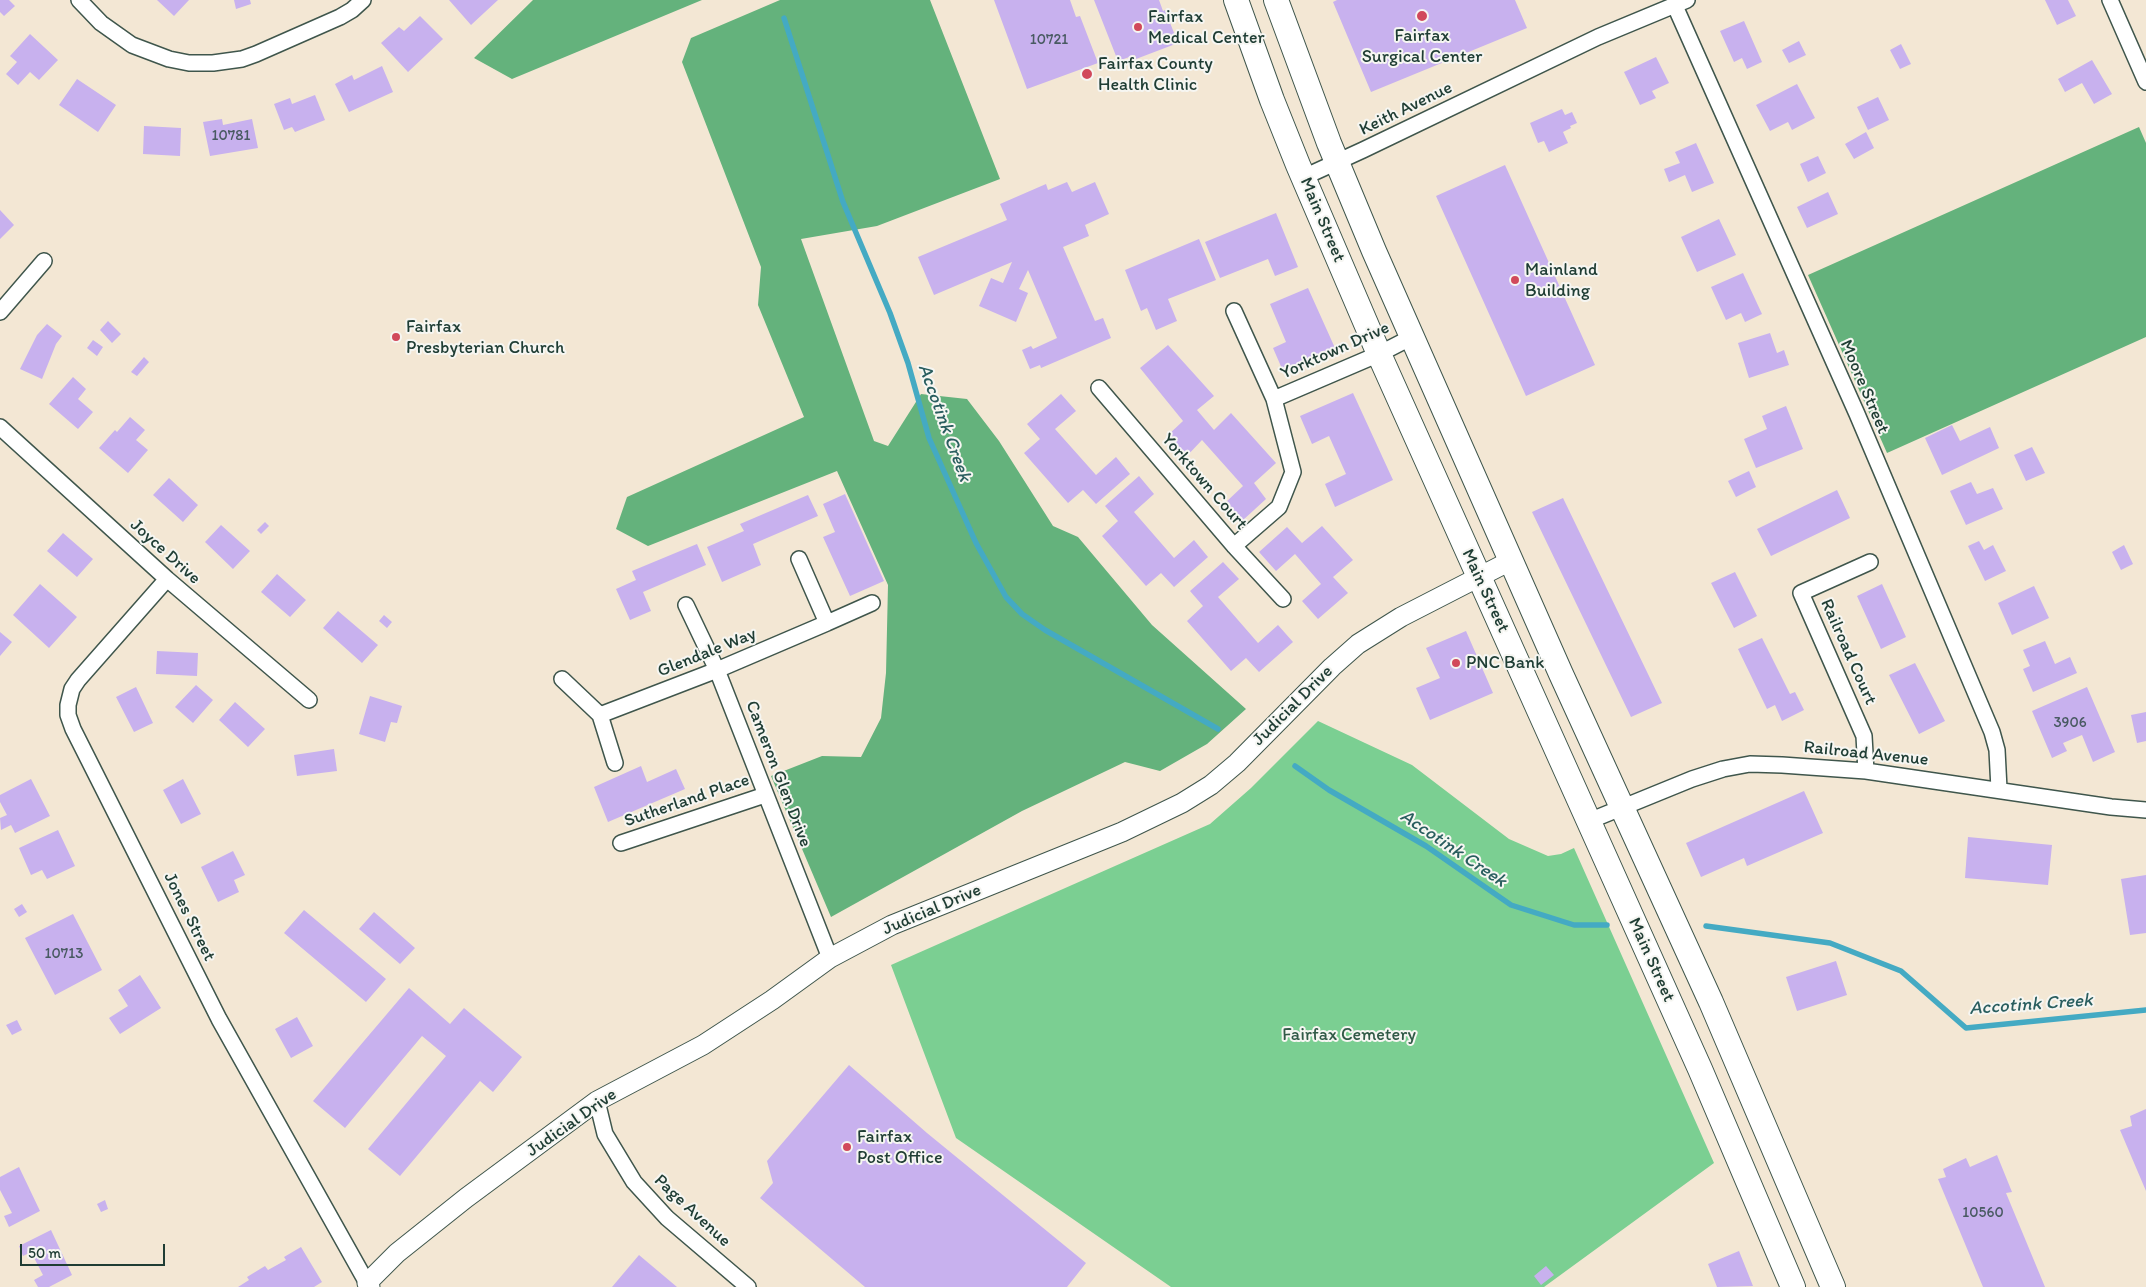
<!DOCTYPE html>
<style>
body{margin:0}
#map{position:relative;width:2146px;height:1287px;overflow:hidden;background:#f3e7d4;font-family:Itim,sans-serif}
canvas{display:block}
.scale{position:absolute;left:20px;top:1244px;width:145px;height:22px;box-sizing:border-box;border:2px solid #1f3d34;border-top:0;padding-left:6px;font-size:15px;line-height:18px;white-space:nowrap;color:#1f3d34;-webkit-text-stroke:4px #f6f6f2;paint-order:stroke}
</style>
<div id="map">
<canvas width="2146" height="1287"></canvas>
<div class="scale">50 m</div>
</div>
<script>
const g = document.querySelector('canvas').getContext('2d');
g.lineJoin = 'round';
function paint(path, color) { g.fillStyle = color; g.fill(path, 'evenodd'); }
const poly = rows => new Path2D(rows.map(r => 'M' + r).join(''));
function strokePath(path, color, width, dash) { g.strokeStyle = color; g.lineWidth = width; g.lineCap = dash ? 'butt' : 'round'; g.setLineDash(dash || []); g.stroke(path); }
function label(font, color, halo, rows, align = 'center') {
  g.font = font + ' Itim,sans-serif'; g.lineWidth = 4; g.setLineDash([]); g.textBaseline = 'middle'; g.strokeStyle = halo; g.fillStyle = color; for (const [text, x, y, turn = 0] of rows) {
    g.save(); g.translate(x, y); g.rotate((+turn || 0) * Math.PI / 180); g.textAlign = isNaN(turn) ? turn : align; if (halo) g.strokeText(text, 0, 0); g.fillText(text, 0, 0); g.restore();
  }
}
const green = poly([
 [1318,721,1412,765,1509,839,1548,856,1561,854,1574,848,1714,1163,1544,1287,1171,1287,956,1138,891,965,1210,824,1251,788]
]);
const forest = poly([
 [533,0,702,0,512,79,474,58],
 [780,0,930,0,1000,179,877,226,801,239,874,441,888,446,921,394,967,399,999,441,1053,526,1078,537,1152,625,1246,709,1207,744,1160,771,1125,762,1022,811,831,917,771,776,822,756,861,757,881,718,886,673,888,585,837,471,648,546,616,529,627,497,804,417,758,305,761,267,682,62,691,38],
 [2139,127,2146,143,2146,337,1887,453,1808,275]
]);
const stream = poly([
 [784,18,843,202,890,313,908,363,929,438,976,543,1006,597,1022,614,1045,630,1218,729],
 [1295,766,1329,790,1426,846,1511,905,1574,925,1607,925],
 [1706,926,1830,943,1901,971,1966,1028,2146,1010]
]);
const building = poly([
 [0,0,9,0,15,6,4,16,0,12],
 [157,0,189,0,174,16],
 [234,0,250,0,251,4,236,9],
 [449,0,498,0,471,25],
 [994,0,1070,0,1076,17,1080,16,1098,63,1027,89],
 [1094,0,1159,0,1163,11,1165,10,1178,43,1136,59,1135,55,1118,61],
 [1337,0,1515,0,1527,28,1371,92,1333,2],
 [2045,0,2068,0,2076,16,2057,25],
 [420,16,443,39,408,72,381,43,399,27,404,31],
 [1744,21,1762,62,1747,69,1742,58,1734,62,1720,31],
 [30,34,58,60,39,80,30,72,18,85,6,74,17,62,10,56],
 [1799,41,1806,55,1789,63,1782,50],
 [1901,44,1911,64,1900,69,1890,50],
 [1656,57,1669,83,1652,91,1656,98,1640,105,1624,72],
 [2092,60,2112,94,2094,104,2082,83,2065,92,2058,79],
 [382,66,393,92,349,112,335,84,352,75,354,80],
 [77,79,116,105,98,132,59,105],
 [1797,84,1815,118,1792,130,1788,122,1770,131,1756,105],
 [315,95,325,120,295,132,292,127,284,130,274,104,290,98,292,104],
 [1878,97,1889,120,1868,130,1857,107],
 [1562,109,1565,115,1572,112,1577,123,1570,126,1571,128,1563,132,1568,143,1549,152,1544,141,1538,143,1530,123],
 [222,119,223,125,252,119,258,148,210,156,203,122],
 [144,126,181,128,180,156,143,154],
 [1866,132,1874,148,1854,159,1845,144],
 [1696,143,1714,183,1692,192,1685,175,1669,182,1664,169,1680,163,1675,152],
 [1818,156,1826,173,1808,182,1800,164],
 [1505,165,1595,365,1526,396,1436,196],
 [1067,182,1072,192,1095,182,1109,214,1085,225,1089,236,1063,247,1095,321,1103,318,1111,338,1041,368,1040,365,1030,369,1022,350,1031,346,1033,349,1057,338,1028,270,1019,289,1028,293,1016,322,979,306,991,278,1003,283,1012,262,934,295,918,257,1007,220,1000,204,1046,184,1048,190],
 [1828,192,1838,214,1807,228,1797,207],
 [0,210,14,225,0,239],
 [1276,213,1298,267,1275,276,1268,259,1220,278,1205,242],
 [1719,219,1736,255,1697,272,1681,237],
 [1199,239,1216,280,1168,299,1177,321,1156,330,1147,308,1141,311,1125,270],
 [1743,273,1762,314,1745,322,1741,313,1726,320,1711,287],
 [1308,288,1335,348,1283,371,1273,348,1286,342,1270,304],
 [108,321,121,334,112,343,100,330],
 [47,324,62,336,56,344,42,379,20,369,37,335],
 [1770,333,1777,353,1784,350,1789,365,1749,378,1738,343],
 [93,340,103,347,97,356,87,348],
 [1168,345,1214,396,1197,410,1214,430,1231,413,1276,463,1254,483,1266,499,1242,521,1225,503,1243,486,1202,440,1185,458,1167,436,1183,421,1140,368],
 [144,357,149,362,137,376,131,372],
 [73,377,86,389,78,399,93,412,78,429,49,404],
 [1353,393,1393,480,1335,507,1325,484,1346,474,1329,436,1312,444,1300,416],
 [1061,394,1076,411,1055,429,1096,475,1116,457,1130,474,1096,504,1083,490,1068,503,1024,453,1040,439,1027,424],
 [1786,406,1803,449,1756,468,1744,439,1767,429,1762,416],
 [130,417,145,430,136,440,148,450,128,473,99,448,115,430,117,432],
 [1952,425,1960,441,1990,427,1999,448,1942,475,1925,438],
 [2032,447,2045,473,2026,481,2014,455],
 [1749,471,1756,487,1736,497,1728,481],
 [1139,476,1154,494,1134,512,1174,558,1194,540,1208,557,1174,587,1161,573,1146,586,1102,536,1118,521,1105,506],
 [169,478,198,505,183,522,153,495],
 [1971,482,1977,494,1993,488,2003,509,1966,525,1950,491],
 [1837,490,1850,518,1771,556,1757,529],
 [845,494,884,581,850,596,823,537,835,532,823,504],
 [808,495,818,516,753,544,761,565,722,582,707,547,744,531,740,524],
 [1563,498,1662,703,1631,717,1532,512],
 [265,522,269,526,261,534,257,530],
 [221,525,250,551,233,569,205,542],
 [1322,526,1353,560,1333,577,1348,593,1318,619,1302,601,1321,584,1295,554,1276,571,1259,552,1287,527,1302,543],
 [63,533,93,559,77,577,47,551],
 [1979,541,1984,550,1993,545,2006,571,1985,581,1968,546],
 [697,544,706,565,643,592,651,611,630,620,616,589,636,580,632,571],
 [2124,545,2133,564,2121,570,2112,552],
 [1223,562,1239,579,1218,597,1258,643,1278,625,1293,642,1259,672,1246,658,1231,671,1187,621,1203,606,1190,591],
 [1735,572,1757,616,1734,628,1711,583],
 [277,574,306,600,290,617,261,592],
 [40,584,77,617,49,648,13,615],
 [1882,584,1906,637,1881,649,1857,596],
 [2034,586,2049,618,2012,635,1998,603],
 [338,611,378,645,362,663,323,628],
 [384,615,392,622,387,628,379,621],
 [1466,631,1493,693,1430,720,1416,688,1440,678,1426,648],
 [0,632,12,642,0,656],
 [1762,638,1790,694,1795,692,1804,710,1782,721,1775,705,1767,709,1738,649],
 [2045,641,2055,664,2070,657,2077,673,2033,692,2023,669,2030,666,2023,650],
 [157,651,198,653,197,676,156,674],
 [1915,663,1945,721,1919,734,1889,675],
 [196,685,213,700,193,723,175,707],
 [136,687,153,723,134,732,116,697],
 [2087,687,2115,752,2093,762,2082,735,2063,743,2067,751,2052,758,2032,711],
 [370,696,402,706,397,723,391,722,385,742,359,734],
 [235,702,265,729,248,747,219,720],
 [2146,712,2146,741,2137,743,2131,715],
 [334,749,337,771,297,776,294,755],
 [641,766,647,782,676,769,685,789,608,822,594,787],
 [31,779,50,816,15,833,11,825,1,830,0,818,7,815,0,802,0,795],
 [183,779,201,814,181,824,163,790],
 [1804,791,1823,833,1747,866,1744,858,1701,877,1686,843],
 [58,830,75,866,47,879,42,870,31,875,19,848],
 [1968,837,2052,845,2048,885,1965,878],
 [233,851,245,875,234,880,239,892,218,902,201,867],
 [2146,875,2146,933,2130,935,2121,879],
 [22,904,27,912,19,917,14,909],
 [304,910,386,979,366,1002,284,933],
 [374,912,415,948,400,964,359,929],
 [73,914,102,970,55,995,25,938],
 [1836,961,1847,995,1797,1011,1786,977],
 [140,975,161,1008,120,1034,109,1018,128,1006,118,990],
 [409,988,450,1024,464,1008,522,1057,493,1092,480,1081,400,1176,368,1149,446,1056,422,1036,345,1128,313,1101],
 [297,1017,313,1046,291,1058,275,1029],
 [17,1020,22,1030,12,1035,6,1025],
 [849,1065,927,1133,1086,1263,1067,1287,865,1287,760,1198,773,1183,767,1161],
 [2146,1109,2146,1191,2120,1130,2132,1126,2130,1116],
 [1997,1155,2012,1192,2006,1193,2045,1287,1983,1287,1938,1179,1946,1177,1943,1169,1966,1158,1970,1167],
 [19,1167,40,1211,9,1227,4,1216,12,1213,0,1190,0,1177],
 [105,1200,108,1209,101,1212,97,1204],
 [51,1230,72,1275,49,1287,38,1287,34,1280,43,1275,31,1252,23,1256,19,1246],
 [301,1247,322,1282,314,1287,238,1287,249,1280,247,1277,265,1266,268,1270,286,1260,284,1257],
 [1739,1251,1753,1286,1717,1287,1708,1264],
 [639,1255,677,1287,612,1287],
 [1546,1266,1554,1275,1541,1285,1534,1276]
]);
const minor = poly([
 [79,0,101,23,132,45,169,59,189,63,213,63,242,59,256,54,340,17,352,10,363,0],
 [2110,0,2146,82],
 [1675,6,1857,414,1992,732,1997,750,1999,789],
 [1304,177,1363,150,1598,37,1687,0],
 [0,312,44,261],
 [1099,388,1234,546,1283,599],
 [1274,399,1379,354,1412,337],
 [0,427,167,579,309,700],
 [1234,546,1279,507,1293,472,1274,399,1234,311],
 [167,579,78,680,72,689,68,705,68,715,73,729,219,1019,367,1283],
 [686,605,717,670,830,958],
 [827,623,872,603],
 [562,679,600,715,717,670,827,623,799,559],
 [600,715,615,763],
 [1866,771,1864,736,1801,593,1870,562],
 [1589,821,1692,779,1723,769,1750,764,1782,765,1866,771,2111,807,2146,810],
 [621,843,765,795],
 [597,1101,605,1134,634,1182,667,1218,748,1287]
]);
const tertiary = poly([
 [370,1287,367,1283,397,1253,466,1198,597,1101,703,1045,772,1000,830,958,892,925,1122,832,1182,803,1211,785,1237,763,1332,667,1358,644,1401,617,1512,560]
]);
const primary = poly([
 [1236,0,1272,100,1298,165,1379,354,1700,1069,1793,1287],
 [1276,0,1329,143,1374,251,1561,674,1711,1002,1833,1287]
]);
const markers = [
 [1422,16,6,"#d1495b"],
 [1138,27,5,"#d1495b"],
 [1087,74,6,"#d1495b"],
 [1515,280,5,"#d1495b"],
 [396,337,5,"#d1495b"],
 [1456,663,5,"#d1495b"],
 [847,1147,5,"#d1495b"]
];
const numberNames = [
 ["10721",1049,40],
 ["10781",231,136],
 ["3906",2070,723],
 ["10713",64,954],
 ["10560",1983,1213]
];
const poiNames = [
 ["Fairfax",1148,17],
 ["Medical Center",1148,38],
 ["Fairfax",1422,36,"center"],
 ["Surgical Center",1422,57,"center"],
 ["Fairfax County",1098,64],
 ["Health Clinic",1098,85],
 ["Mainland",1525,270],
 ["Building",1525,291],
 ["Fairfax",406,327],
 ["Presbyterian Church",406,348],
 ["PNC Bank",1466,663],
 ["Fairfax",857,1137],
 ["Post Office",857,1158]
];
const streetNames = [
 ["Keith Avenue",1406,109,-26],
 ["Main Street",1322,220,67],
 ["Yorktown Drive",1335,351,-24],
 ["Moore Street",1864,387,67],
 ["Yorktown Court",1204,482,49],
 ["Joyce Drive",165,552,42],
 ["Main Street",1485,591,65],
 ["Railroad Court",1848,652,66],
 ["Glendale Way",707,653,-22],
 ["Judicial Drive",1293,706,-45],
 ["Railroad Avenue",1866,754,6],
 ["Cameron Glen Drive",778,774,69],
 ["Sutherland Place",687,801,-19],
 ["Judicial Drive",932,910,-23],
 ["Jones Street",189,917,64],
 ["Main Street",1651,960,66],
 ["Judicial Drive",572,1123,-35],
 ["Page Avenue",692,1211,43]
];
const parkNames = [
 ["Fairfax Cemetery",1349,1035]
];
const waterNames = [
 ["Accotink Creek",944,423,70],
 ["Accotink Creek",1453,849,34],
 ["Accotink Creek",2031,1005,-4]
];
paint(green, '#7bcf92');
paint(forest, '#64b27c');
strokePath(stream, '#44aac3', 5.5);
paint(building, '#c8b1ee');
strokePath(minor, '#3f564c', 18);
strokePath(tertiary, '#3f564c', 21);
strokePath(primary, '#3f564c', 26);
strokePath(minor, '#fff', 15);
strokePath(tertiary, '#fff', 19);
strokePath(primary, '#fff', 24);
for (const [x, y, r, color] of markers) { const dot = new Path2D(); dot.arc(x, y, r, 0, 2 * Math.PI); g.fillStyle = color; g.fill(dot); strokePath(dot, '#f6f6f2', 2); }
label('15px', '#495a62', null, numberNames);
label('18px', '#1f3d34', '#f6f6f2', poiNames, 'left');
label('18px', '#1f3d34', '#f6f6f2', streetNames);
label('18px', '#315a47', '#f6f6f2', parkNames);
label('italic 19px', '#2a5e5f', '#f6f6f2', waterNames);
</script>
